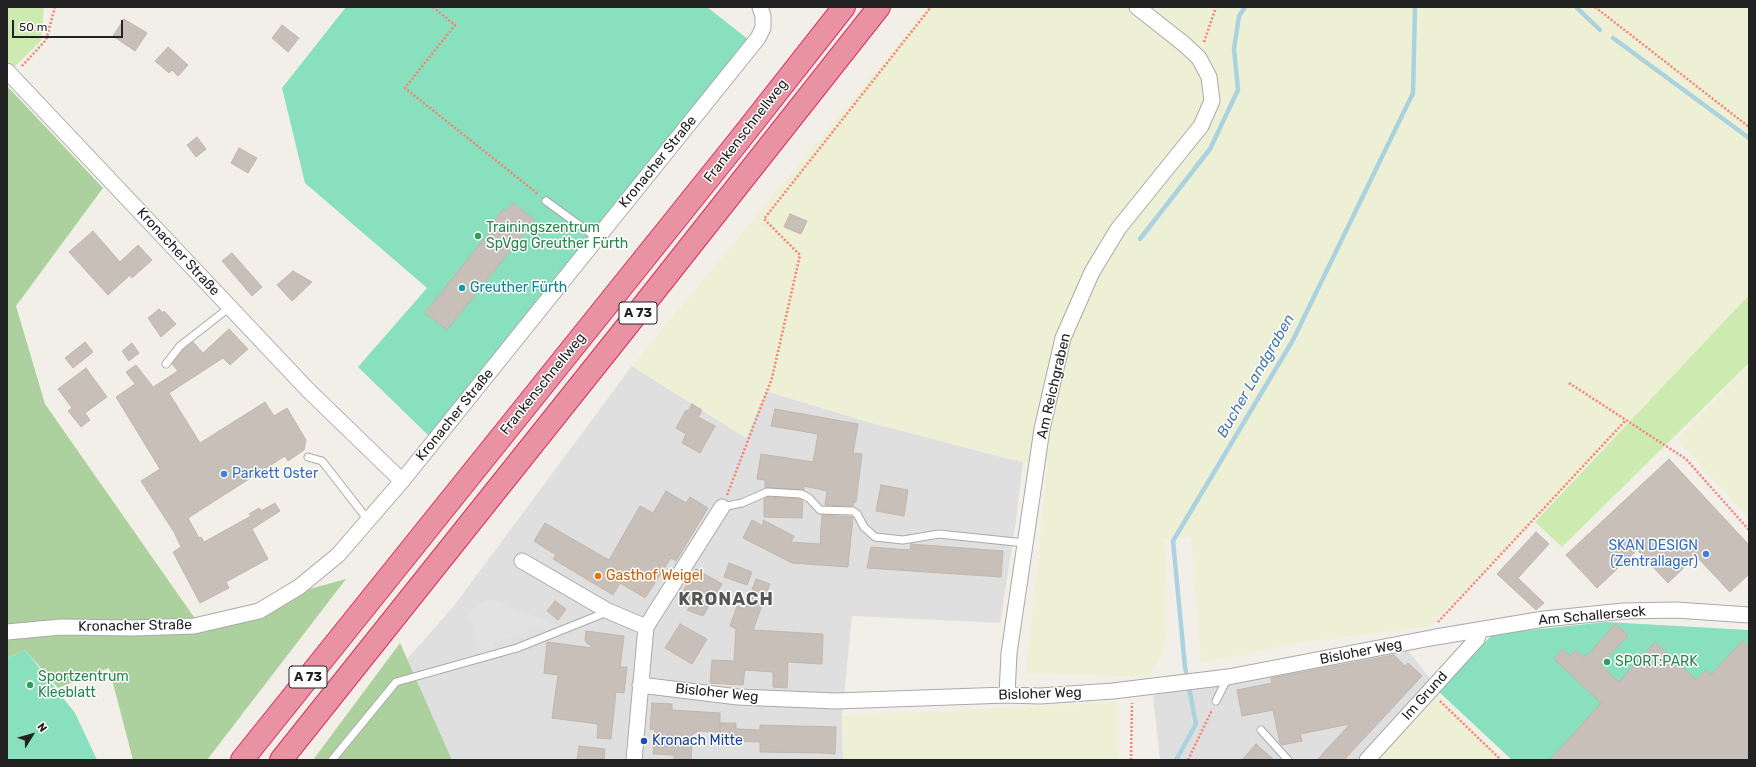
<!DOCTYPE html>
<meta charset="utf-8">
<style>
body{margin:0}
#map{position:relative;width:1756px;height:767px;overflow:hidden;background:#f2efe9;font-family:Rubik,sans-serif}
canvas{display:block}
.frame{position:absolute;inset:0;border:8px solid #222;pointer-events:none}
.north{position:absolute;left:12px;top:715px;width:40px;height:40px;-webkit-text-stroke:3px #fff;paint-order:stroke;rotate:53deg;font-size:11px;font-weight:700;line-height:16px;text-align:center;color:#222}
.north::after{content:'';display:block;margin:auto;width:14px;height:18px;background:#222;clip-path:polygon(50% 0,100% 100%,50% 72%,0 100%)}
.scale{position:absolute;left:12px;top:20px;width:111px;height:18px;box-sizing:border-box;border:2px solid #222;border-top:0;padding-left:5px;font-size:12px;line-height:14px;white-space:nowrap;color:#222;-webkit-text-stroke:3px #fff;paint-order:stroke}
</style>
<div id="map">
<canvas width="1756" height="767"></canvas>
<div class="frame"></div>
<div class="north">N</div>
<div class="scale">50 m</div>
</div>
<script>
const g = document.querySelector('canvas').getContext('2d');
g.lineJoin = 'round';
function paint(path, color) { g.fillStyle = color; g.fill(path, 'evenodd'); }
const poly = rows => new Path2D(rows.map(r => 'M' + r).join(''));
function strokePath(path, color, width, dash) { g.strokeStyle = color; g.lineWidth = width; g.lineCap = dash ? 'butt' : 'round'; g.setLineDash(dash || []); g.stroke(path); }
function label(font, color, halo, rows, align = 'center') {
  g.font = font + ' Rubik,sans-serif'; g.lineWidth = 3; g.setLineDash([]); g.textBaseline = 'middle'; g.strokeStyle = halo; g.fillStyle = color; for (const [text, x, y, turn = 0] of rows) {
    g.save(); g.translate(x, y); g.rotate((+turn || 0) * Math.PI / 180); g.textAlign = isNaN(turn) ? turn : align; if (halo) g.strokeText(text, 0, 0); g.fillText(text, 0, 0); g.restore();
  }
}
const residential = poly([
 [632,366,746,438,766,391,868,422,1023,462,1016,521,1000,623,852,616,842,716,843,760,452,760,407,659,453,607],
 [1405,647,1433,682,1360,760,1160,760,1153,695]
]);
const farmland = poly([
 [929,7,1749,7,1749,295,1634,417,1430,626,1304,642,1201,663,1191,538,1164,538,1167,620,1163,653,1148,677,1026,673,1048,463,1023,462,1001,457,868,422,766,391,746,438,632,366],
 [1749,366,1749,518,1677,439],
 [1436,694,1503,760,1375,760],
 [1118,702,1118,760,843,760,842,716]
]);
const grass = poly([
 [7,7,44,7,41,41,11,70,7,66],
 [1749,295,1749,363,1562,547,1535,522]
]);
const forest = poly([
 [7,86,103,188,16,306,45,404,196,620,346,579,207,760,133,760,109,668,58,688,25,650,7,658],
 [400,643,452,760,313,760]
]);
const pitch = poly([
 [346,7,707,7,749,40,429,436,358,367,427,288,305,183,282,88],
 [1606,622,1749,630,1749,760,1512,760,1438,691,1493,634],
 [25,650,75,713,97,760,7,760,7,658]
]);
const parking = poly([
 [489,599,496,601,559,626,548,630,537,626,529,628,527,632,493,643,495,649,481,653,468,615,477,605]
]);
const stream = poly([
 [1576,7,1600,30],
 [1613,38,1749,138],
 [1140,239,1210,149,1238,90,1234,49,1239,16,1245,7],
 [1176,760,1196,724,1185,667,1173,541,1293,340,1413,93,1415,7]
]);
const building = poly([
 [124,19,147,33,135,51,113,36,124,19],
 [282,25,299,38,288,52,272,38,282,25],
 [168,47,188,65,178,76,172,70,169,73,155,61,168,47],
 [197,137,206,149,196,157,187,145,197,137],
 [239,148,257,158,248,173,231,163,239,148],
 [513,203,535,220,447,330,425,313,494,226,492,224,503,209,506,211,513,203],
 [790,214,807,221,801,234,784,227,790,214],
 [93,231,120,262,138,245,152,260,132,278,130,275,108,295,69,252,93,231],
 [232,253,262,287,252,296,222,261,232,253],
 [293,271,312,282,292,301,277,285,293,271],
 [159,309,163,313,164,311,176,324,161,337,148,318,159,309],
 [229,329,248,349,230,365,223,358,169,393,200,443,265,402,274,416,287,408,306,440,304,450,288,461,285,456,188,518,199,538,201,537,204,542,251,516,249,514,259,508,261,511,275,503,280,511,252,529,268,559,226,582,229,588,200,603,173,552,181,547,174,532,141,481,160,469,116,397,135,384,126,372,136,365,153,387,178,371,172,364,183,350,193,342,203,353,229,329],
 [85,342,93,352,73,368,65,358,85,342],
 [132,343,139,353,129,361,122,351,132,343],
 [86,368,107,397,85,413,90,420,81,427,68,411,72,408,58,389,86,368],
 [692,404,702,410,698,417,715,426,700,453,682,443,686,434,676,428,686,410,688,411,692,404],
 [775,409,858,424,853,453,862,454,856,502,854,502,853,506,825,505,827,491,804,486,804,490,765,488,765,480,757,479,761,454,813,462,818,434,771,426,775,409],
 [1669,459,1749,545,1749,574,1730,592,1696,556,1668,583,1637,550,1597,588,1566,555,1669,459],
 [881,485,908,490,904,516,876,511,881,485],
 [666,491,686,503,690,497,708,508,676,561,671,558,645,598,620,583,613,595,553,559,556,555,534,541,545,523,609,560,640,506,653,513,666,491],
 [768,497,800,499,803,501,802,518,764,517,764,499,768,497],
 [822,515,853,517,848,567,792,563,743,538,752,520,763,526,763,520,794,536,791,542,820,544,822,515],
 [1536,532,1549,544,1518,578,1544,603,1536,610,1497,574,1536,532],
 [911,544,1003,551,1001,577,867,568,871,547,910,550,911,544],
 [729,563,752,572,747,585,724,577,729,563],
 [696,569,722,584,703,616,687,610,691,605,679,598,696,569],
 [756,579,770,584,753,630,823,634,822,664,788,662,787,688,773,687,773,672,745,670,743,685,710,683,712,660,734,661,736,629,730,626,737,606,745,609,756,579],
 [555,601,566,609,558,620,547,611,555,601],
 [680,624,707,639,692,664,665,648,680,624],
 [1615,624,1628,635,1601,665,1619,682,1655,642,1696,680,1706,670,1711,675,1742,641,1749,647,1749,760,1550,760,1601,703,1554,659,1563,649,1570,656,1576,650,1583,657,1586,654,1588,655,1615,624],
 [586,631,624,636,620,667,627,667,624,693,616,692,611,739,597,738,598,724,552,718,558,675,544,673,547,642,593,648,585,641,586,631],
 [1394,655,1405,666,1408,663,1422,676,1344,760,1317,760,1350,724,1300,734,1302,741,1282,745,1280,743,1273,710,1242,716,1237,690,1272,683,1271,678,1394,655],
 [652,703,672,704,672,710,720,713,720,732,696,731,696,733,693,733,691,760,674,760,674,755,653,754,655,730,650,729,652,703],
 [720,723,736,723,736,729,760,730,760,725,836,727,835,754,822,753,760,752,760,742,720,741,720,723],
 [1256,744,1274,760,1242,760,1256,744],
 [579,746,605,749,604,760,577,760,579,746]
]);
const path = poly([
 [433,7,455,25,405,88,538,194],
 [1595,7,1749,127],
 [1204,42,1216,7],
 [22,66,46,40,55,7],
 [1569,383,1626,420],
 [727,495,772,378,800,255,764,219,931,7],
 [1438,622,1626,420,1686,459,1749,530],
 [1440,701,1501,760],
 [1131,760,1132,703],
 [1188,760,1212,710]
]);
const service = poly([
 [546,201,597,238],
 [166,364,180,346,230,307],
 [308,457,322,461,368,520],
 [722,507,742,503,767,492,801,494,809,498,820,510,853,511,857,514,864,527,875,537,903,540,939,534,1025,543],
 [1216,701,1228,677],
 [1261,730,1288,760],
 [332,760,396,682,517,648,607,612]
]);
const minor = poly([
 [7,71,308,390,402,481],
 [522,561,608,611,646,627],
 [7,632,61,627,133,628,194,626,259,611,299,587,338,555,402,481,758,38,763,28,763,16,760,7],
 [640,685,738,697,836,701,1007,695,1040,696,1113,691,1228,677,1436,637,1544,619,1624,611,1676,610,1749,615],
 [1007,695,1009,653,1042,429,1063,338,1092,272,1118,229,1201,126,1212,101,1209,77,1199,58,1184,44,1137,7],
 [634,760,646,627,722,507],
 [1367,760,1477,639,1480,630]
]);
const motorway = poly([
 [242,760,741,138,844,7],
 [281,760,620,335,879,7]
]);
const markers = [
 [478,236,4,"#2e9e5b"],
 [462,288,4,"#0f9aa8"],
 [224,474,4,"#3f7fe0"],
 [1706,554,4,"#3f7fe0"],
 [598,576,4,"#e8710a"],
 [1607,662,4,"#2e9e5b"],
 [30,685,4,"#2e9e5b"],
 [644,741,4,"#1a4fb4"]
];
const shields = [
 [638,313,38],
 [308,677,38]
];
const shieldNames = [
 ["A 73",638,313],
 ["A 73",308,677]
];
const streetNames = [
 ["Frankenschnellweg",746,131,-52],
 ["Kronacher Straße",658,162,-51],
 ["Kronacher Straße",178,252,47],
 ["Frankenschnellweg",543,384,-51],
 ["Am Reichgraben",1054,386,-77],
 ["Kronacher Straße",455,415,-51],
 ["Am Schallerseck",1592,616,-5],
 ["Kronacher Straße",135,626,-1],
 ["Bisloher Weg",1361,652,-11],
 ["Bisloher Weg",717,693,6],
 ["Bisloher Weg",1040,694,-2],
 ["Im Grund",1425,696,-48]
];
const leisureNames = [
 ["Trainingszentrum",486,228],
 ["SpVgg Greuther Fürth",486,244],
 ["SPORT:PARK",1615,662],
 ["Sportzentrum",38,677],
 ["Kleeblatt",38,693]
];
const cultureNames = [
 ["Greuther Fürth",470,288]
];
const shopNames = [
 ["Parkett Oster",232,474],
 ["SKAN DESIGN",1698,546,"right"],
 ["(Zentrallager)",1698,562,"right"]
];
const foodNames = [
 ["Gasthof Weigel",606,576]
];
const transitNames = [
 ["Kronach Mitte",652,741]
];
const waterNames = [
 ["Bucher Landgraben",1256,376,-60]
];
const districtNames = [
 ["KRONACH",726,600]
];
paint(residential, '#e0dfdf');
paint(farmland, '#eef0d5');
paint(grass, '#cdebb0');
paint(forest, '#add19e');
paint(pitch, '#88e0be');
paint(parking, '#e2e2e2');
strokePath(stream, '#aad3df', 4.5);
paint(building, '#c7bfb8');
strokePath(building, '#c4b6ab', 1);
strokePath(service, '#a9a9a9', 9);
strokePath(minor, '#a9a9a9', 17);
strokePath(motorway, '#dc2a67', 24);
strokePath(path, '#fa8072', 2.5, [2, 2]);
strokePath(service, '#fff', 7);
strokePath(minor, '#fff', 15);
strokePath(motorway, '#e892a2', 22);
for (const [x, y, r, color] of markers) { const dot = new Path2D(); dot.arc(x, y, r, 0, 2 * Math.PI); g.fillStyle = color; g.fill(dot); strokePath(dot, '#fff', 1.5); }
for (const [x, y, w] of shields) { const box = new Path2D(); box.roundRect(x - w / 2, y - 11, w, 22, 3); g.fillStyle = '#fff'; g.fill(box); strokePath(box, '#222', 1); }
label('bold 13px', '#222', null, shieldNames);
label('14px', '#222', '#fff', streetNames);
label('14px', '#27864d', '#fff', leisureNames, 'left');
label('14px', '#0d838f', '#fff', cultureNames, 'left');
label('14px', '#366cbe', '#fff', shopNames, 'left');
label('14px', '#c56008', '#fff', foodNames, 'left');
label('14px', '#164399', '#fff', transitNames, 'left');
label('italic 15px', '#4a7aab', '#fff', waterNames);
g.letterSpacing = '1px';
label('bold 18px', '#555', '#fff', districtNames);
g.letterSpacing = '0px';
</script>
